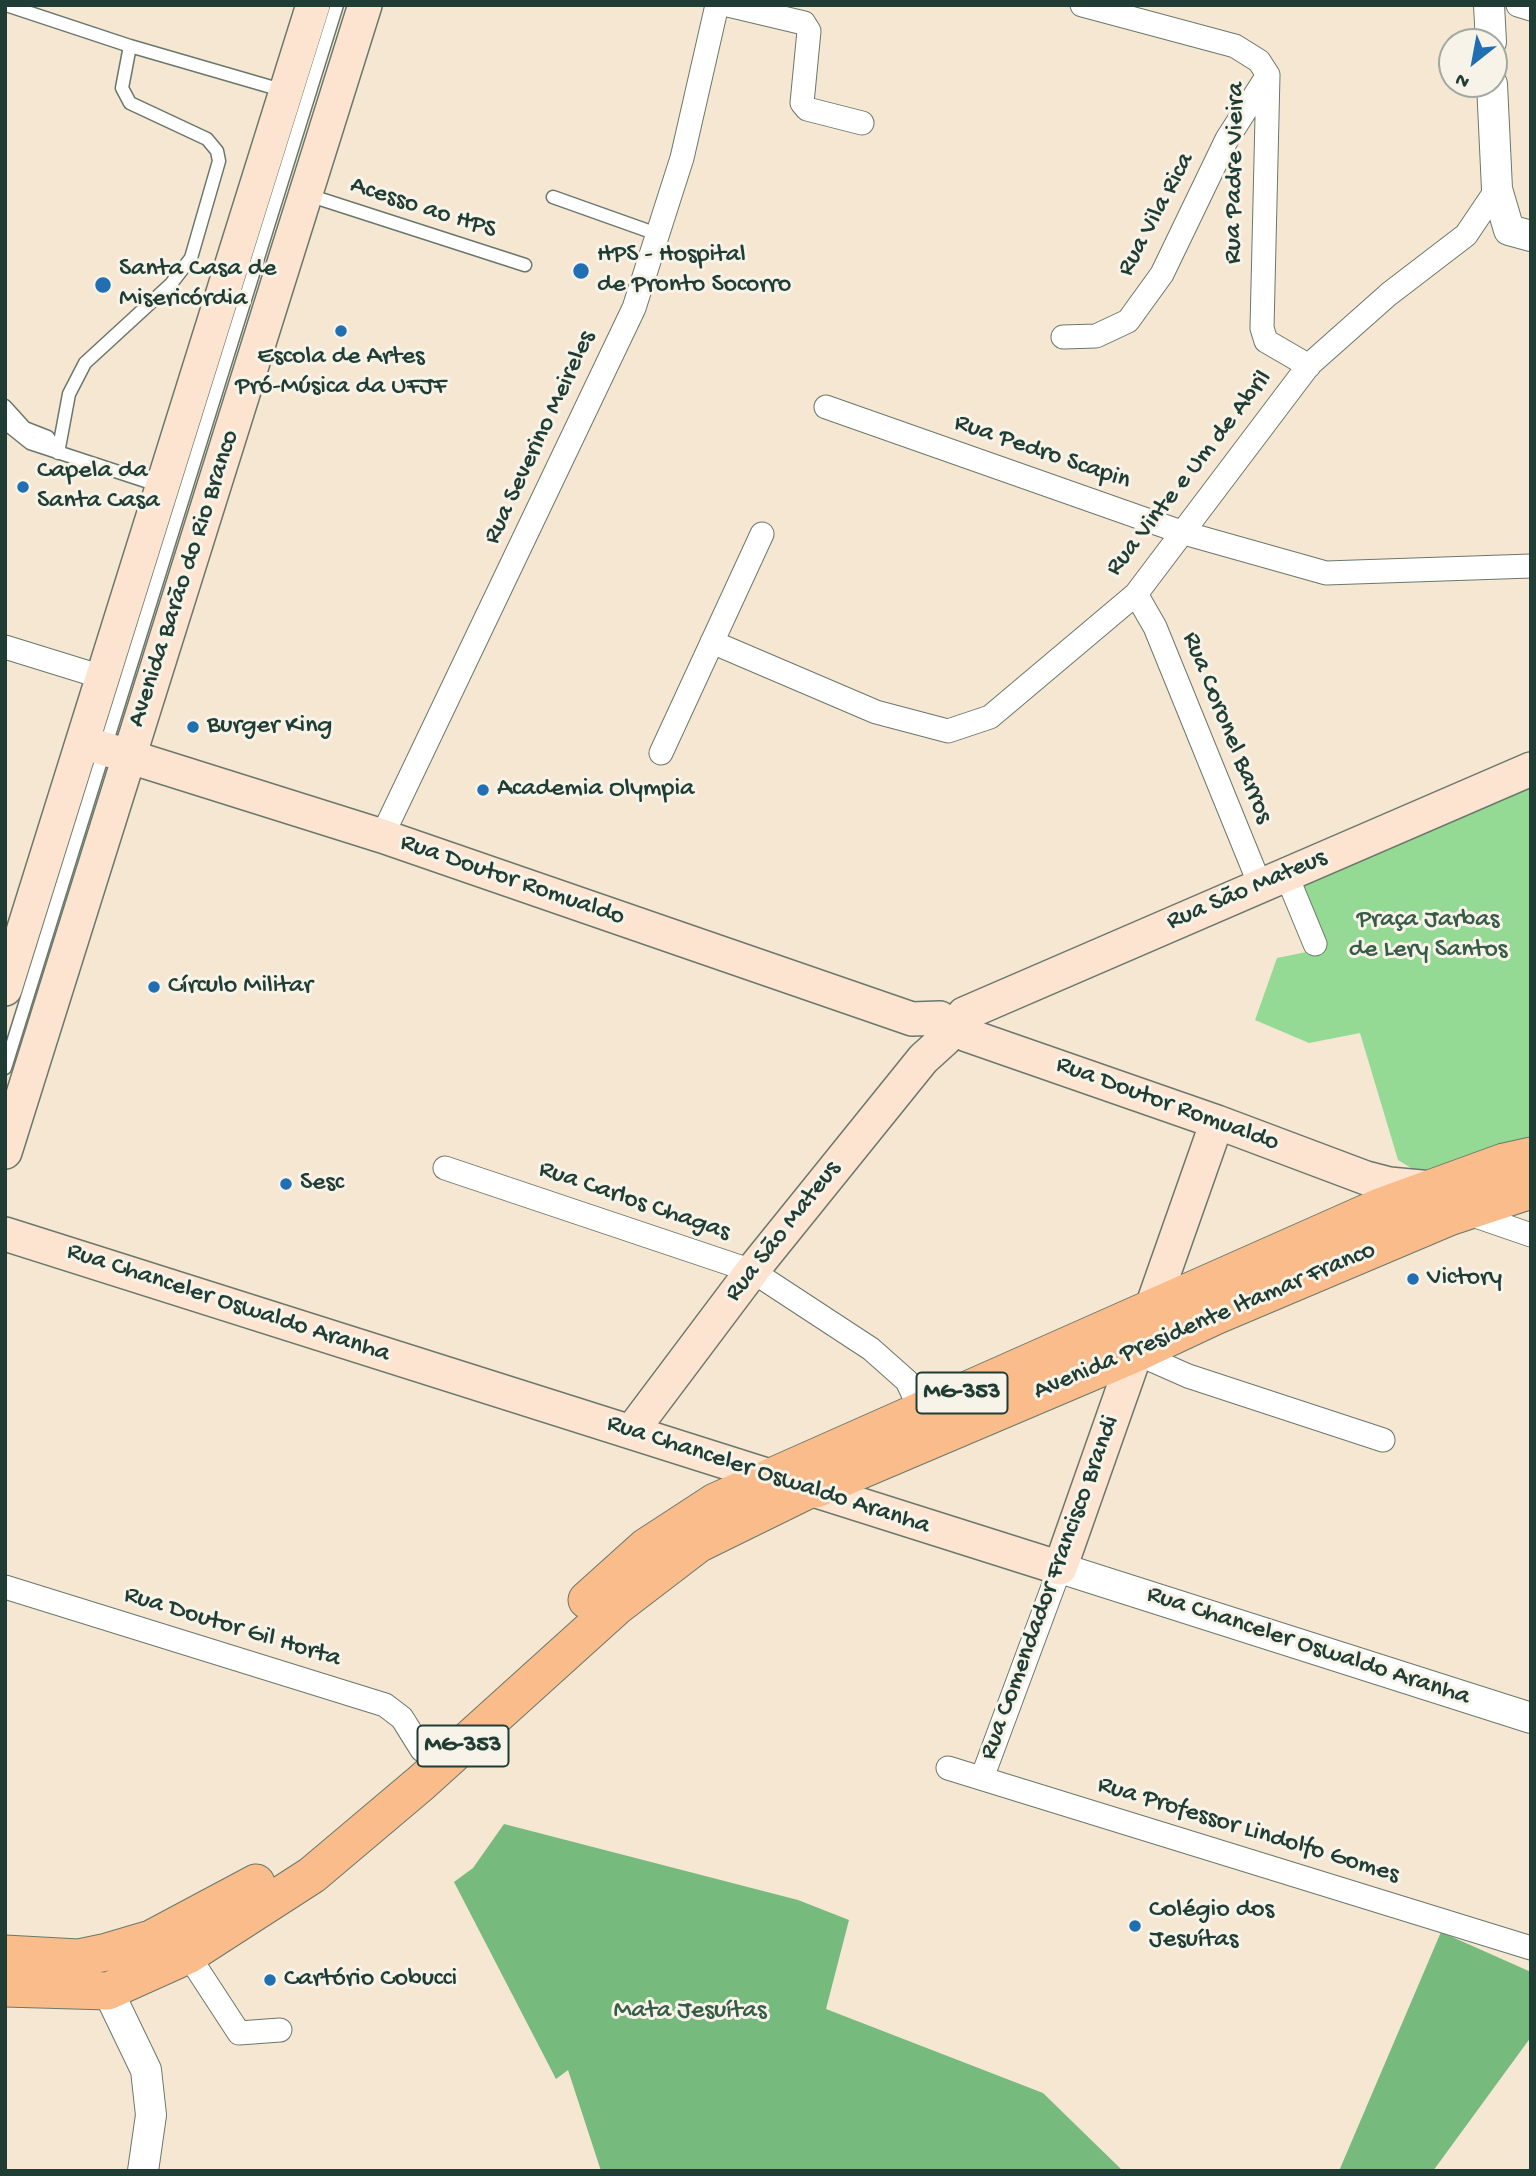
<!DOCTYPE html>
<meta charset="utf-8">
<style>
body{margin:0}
#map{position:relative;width:1536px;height:2176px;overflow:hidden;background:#f5e7d2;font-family:"Gochi Hand",sans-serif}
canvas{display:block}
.frame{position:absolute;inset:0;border:7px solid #1f3d34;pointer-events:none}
.north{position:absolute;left:1438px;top:28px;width:70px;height:70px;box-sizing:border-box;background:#f7f3e8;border:2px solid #a1aaa0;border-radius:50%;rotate:211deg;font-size:19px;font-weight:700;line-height:28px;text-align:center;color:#1f3d34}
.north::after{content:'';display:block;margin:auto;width:24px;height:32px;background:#1f6fb2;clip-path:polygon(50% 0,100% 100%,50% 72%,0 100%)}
</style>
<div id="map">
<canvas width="1536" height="2176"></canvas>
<div class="frame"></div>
<div class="north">N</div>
</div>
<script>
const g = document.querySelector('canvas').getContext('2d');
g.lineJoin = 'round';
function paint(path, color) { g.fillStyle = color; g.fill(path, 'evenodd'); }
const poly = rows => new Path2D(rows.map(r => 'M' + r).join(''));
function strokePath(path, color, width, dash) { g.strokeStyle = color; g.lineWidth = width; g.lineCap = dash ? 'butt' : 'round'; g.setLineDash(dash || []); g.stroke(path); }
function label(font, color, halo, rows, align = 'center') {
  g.font = font + ' "Gochi Hand",sans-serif'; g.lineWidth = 6; g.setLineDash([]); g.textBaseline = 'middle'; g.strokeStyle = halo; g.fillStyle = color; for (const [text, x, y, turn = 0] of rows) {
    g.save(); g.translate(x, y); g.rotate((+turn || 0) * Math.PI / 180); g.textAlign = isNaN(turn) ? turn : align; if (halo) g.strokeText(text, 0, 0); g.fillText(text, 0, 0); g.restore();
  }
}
const green = poly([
 [1524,785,1531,790,1531,1140,1421,1174,1398,1160,1360,1033,1309,1043,1255,1020,1277,958,1326,948,1300,876]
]);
const forest = poly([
 [504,1824,798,1900,849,1920,826,2009,1043,2093,1123,2171,601,2171,568,2070,556,2079,454,1882,473,1868],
 [1441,1932,1531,1972,1531,2037,1433,2171,1339,2171]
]);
const service = poly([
 [6,5,130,46,122,88,130,103,207,139,217,151,219,161,191,258,171,284,85,363,69,394,58,453],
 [130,46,285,91],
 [305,194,525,265],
 [553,197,657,234],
 [5,406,25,428,48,437,58,452],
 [5,423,30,443,161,486],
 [5,1068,337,5]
]);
const minor = poly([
 [728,5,804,23,809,31,802,103,807,109,862,123],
 [1082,5,1235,46,1259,61,1268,75,1262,328,1266,341,1309,366],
 [1518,5,1531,9],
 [1063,337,1096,336,1128,321,1162,274,1227,139,1268,75],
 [826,407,1184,533,1326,573,1531,566],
 [1136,594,1155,627,1260,885],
 [712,642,876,712,948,731,990,717,1136,594,1309,365,1389,294,1466,235,1497,189],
 [5,647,102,677],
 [661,753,762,534],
 [382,836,634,308,682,158,717,5],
 [1286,874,1315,944],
 [445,1168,752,1271,871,1349,907,1381,921,1411],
 [1464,1212,1531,1235],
 [1136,1353,1188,1376,1383,1440],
 [5,1587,385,1705,402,1718,422,1750],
 [948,1768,1531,1948],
 [982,1778,1060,1568],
 [188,1955,239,2033,280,2030]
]);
const tertiary = poly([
 [1489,5,1491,42],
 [1492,84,1497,189,1509,230,1531,236],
 [1060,1568,1531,1718],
 [108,1991,146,2070,151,2115,143,2171]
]);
const secondary = poly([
 [83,742,382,836,912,1019,940,1018],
 [5,989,313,5],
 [964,1014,1531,769],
 [967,1035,1217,1122,1366,1178,1389,1184,1432,1188],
 [5,1152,365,5],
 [5,1234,1060,1568,1217,1122],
 [631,1432,752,1271,923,1059,945,1039]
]);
const primary = poly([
 [587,1600,646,1547,715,1502,1380,1207,1504,1162,1531,1156],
 [5,1954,78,1958,107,1952,151,1939,256,1883],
 [5,1988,108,1991,188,1955,312,1875,421,1783,617,1606,698,1544,810,1489,816,1489,1136,1353,1215,1316,1449,1217,1531,1190]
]);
const markers = [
 [581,271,9,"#1f6fb2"],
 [103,285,9,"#1f6fb2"],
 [341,331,7,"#1f6fb2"],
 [23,487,7,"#1f6fb2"],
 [193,727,7,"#1f6fb2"],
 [483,790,7,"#1f6fb2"],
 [154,987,7,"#1f6fb2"],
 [286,1184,7,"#1f6fb2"],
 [1413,1279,7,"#1f6fb2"],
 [1135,1926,7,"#1f6fb2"],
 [270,1980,7,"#1f6fb2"]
];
const shields = [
 [962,1393,91],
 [463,1746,91]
];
const shieldNames = [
 ["MG-353",962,1393],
 ["MG-353",463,1746]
];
const streetNames = [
 ["Rua Padre Vieira",1236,173,-89],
 ["Acesso ao HPS",423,209,18],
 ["Rua Vila Rica",1157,215,-62],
 ["Rua Severino Meireles",541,438,-65],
 ["Rua Pedro Scapin",1042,453,19],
 ["Rua Vinte e Um de Abril",1190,474,-52],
 ["Avenida Barão do Rio Branco",185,579,-72],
 ["Rua Coronel Barros",1226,728,68],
 ["Rua Doutor Romualdo",512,881,19],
 ["Rua São Mateus",1247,891,-23],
 ["Rua Doutor Romualdo",1167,1105,20],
 ["Rua Carlos Chagas",634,1202,19],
 ["Rua São Mateus",784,1232,-52],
 ["Rua Chanceler Oswaldo Aranha",228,1304,18],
 ["Avenida Presidente Itamar Franco",1205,1322,-23],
 ["Rua Chanceler Oswaldo Aranha",768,1476,18],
 ["Rua Comendador Francisco Brandi",1051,1588,-70],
 ["Rua Doutor Gil Horta",232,1628,17],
 ["Rua Chanceler Oswaldo Aranha",1308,1647,18],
 ["Rua Professor Lindolfo Gomes",1248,1831,17]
];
const poiNames = [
 ["HPS - Hospital",597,256],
 ["de Pronto Socorro",597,286],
 ["Santa Casa de",119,270],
 ["Misericórdia",119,300],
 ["Escola de Artes",341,358,"center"],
 ["Pró-Música da UFJF",341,388,"center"],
 ["Capela da",37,472],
 ["Santa Casa",37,502],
 ["Burger King",207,727],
 ["Academia Olympia",497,790],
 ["Círculo Militar",168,987],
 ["Sesc",300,1184],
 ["Victory",1427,1279],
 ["Colégio dos",1149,1911],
 ["Jesuítas",1149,1941],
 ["Cartório Cobucci",284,1980]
];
const parkNames = [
 ["Praça Jarbas",1428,921],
 ["de Lery Santos",1428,951],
 ["Mata Jesuítas",690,2012]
];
paint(green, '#94da94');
paint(forest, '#77ba7e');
strokePath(service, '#6a786b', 15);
strokePath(minor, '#6a786b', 25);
strokePath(tertiary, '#6a786b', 32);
strokePath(secondary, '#6a786b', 36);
strokePath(primary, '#6a786b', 39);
strokePath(service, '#fff', 12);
strokePath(minor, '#fff', 23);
strokePath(tertiary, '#fff', 30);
strokePath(secondary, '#fde4d0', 33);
strokePath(primary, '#f9bc8a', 37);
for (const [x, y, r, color] of markers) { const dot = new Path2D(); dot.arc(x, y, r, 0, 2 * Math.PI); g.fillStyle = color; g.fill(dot); strokePath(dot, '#f7f3e8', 2.5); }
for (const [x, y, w] of shields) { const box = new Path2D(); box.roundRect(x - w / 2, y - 20.5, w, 41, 5); g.fillStyle = '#f7f3e8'; g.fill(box); strokePath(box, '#1f3d34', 2); }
label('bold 24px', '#1f3d34', null, shieldNames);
label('26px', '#1f3d34', '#f7f3e8', streetNames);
label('26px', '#1f3d34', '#f7f3e8', poiNames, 'left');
label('26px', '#365c47', '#f7f3e8', parkNames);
</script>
